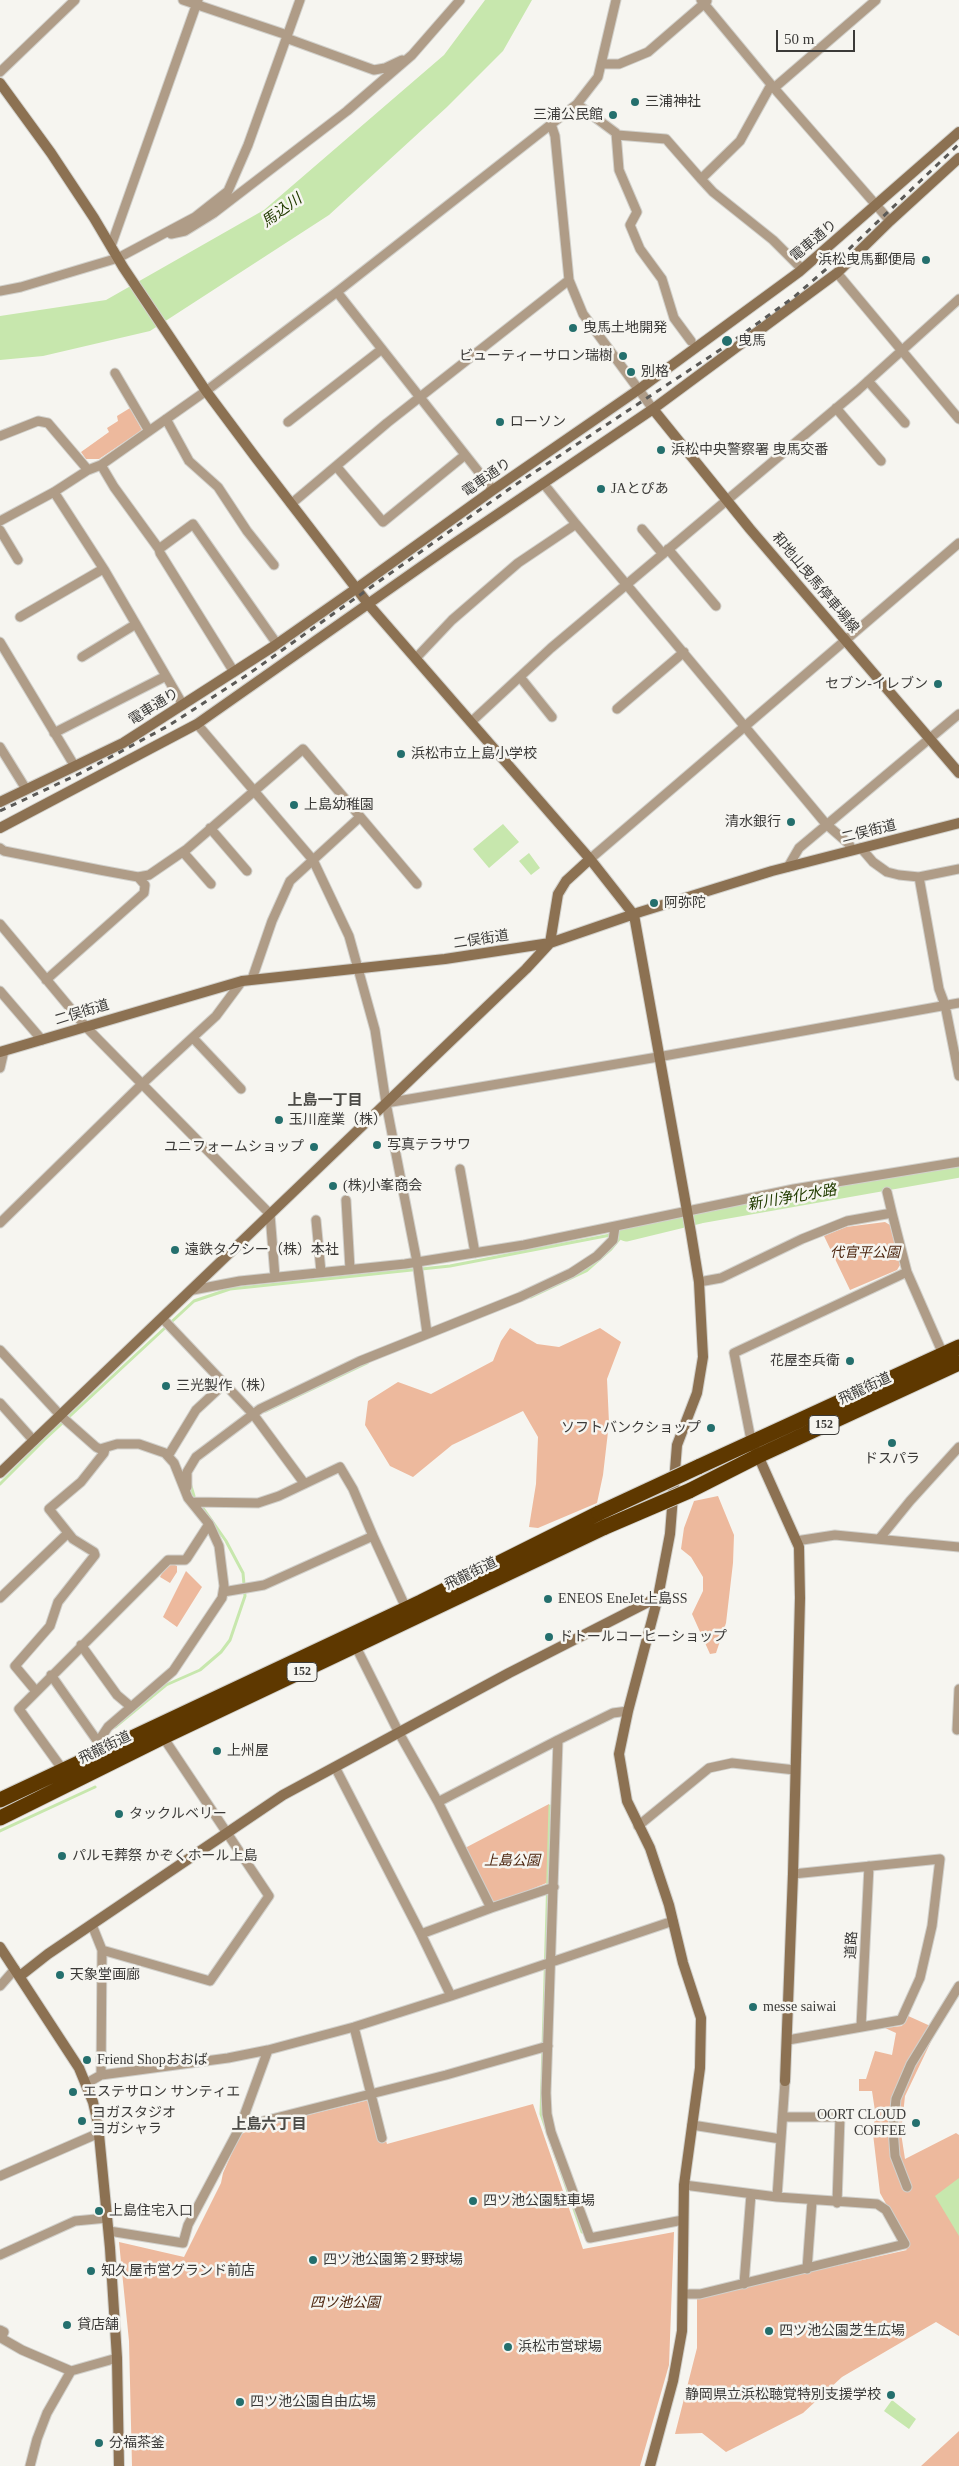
<!DOCTYPE html>
<meta charset="utf-8">
<style>
body{margin:0}
#map{position:relative;width:959px;height:2466px;overflow:hidden;background:#f6f5f0;font-family:"Times New Roman",serif}
canvas{display:block}
.scale{position:absolute;left:776px;top:30px;width:79px;height:22px;box-sizing:border-box;border:2px solid #3b3a38;border-top:0;padding-left:6px;font-size:15px;line-height:18px;white-space:nowrap;color:#3b3a38;-webkit-text-stroke:4px #f6f5f0;paint-order:stroke}
</style>
<div id="map">
<canvas width="959" height="2466"></canvas>
<div class="scale">50 m</div>
</div>
<script>
const g = document.querySelector('canvas').getContext('2d');
g.lineJoin = 'round';
function paint(path, color) { g.fillStyle = color; g.fill(path, 'evenodd'); }
const poly = rows => new Path2D(rows.map(r => 'M' + r).join(''));
function strokePath(path, color, width, dash) { g.strokeStyle = color; g.lineWidth = width; g.lineCap = dash ? 'butt' : 'round'; g.setLineDash(dash || []); g.stroke(path); }
function label(font, color, halo, rows, align = 'center') {
  g.font = font + ' "Times New Roman","Noto Sans JP",serif'; g.lineWidth = 5; g.setLineDash([]); g.textBaseline = 'middle'; g.strokeStyle = halo; g.fillStyle = color; for (const [text, x, y, turn = 0] of rows) {
    g.save(); g.translate(x, y); g.rotate((+turn || 0) * Math.PI / 180); g.textAlign = isNaN(turn) ? turn : align; if (halo) g.strokeText(text, 0, 0); g.fillText(text, 0, 0); g.restore();
  }
}
const green = poly([
 [130,408,142,430,99,459,86,459,81,452,109,432,107,428,118,421,117,416],
 [885,1222,890,1225,900,1265,897,1270,850,1290,824,1236,846,1227],
 [510,1328,537,1344,559,1347,600,1328,621,1342,607,1379,609,1423,603,1475,597,1503,538,1528,529,1527,536,1484,538,1437,523,1411,452,1445,413,1477,390,1466,365,1425,368,1401,398,1382,431,1394,493,1361,501,1341],
 [718,1496,734,1535,733,1563,726,1623,716,1653,710,1654,692,1614,703,1591,703,1577,691,1557,681,1549,684,1528,694,1501],
 [171,1563,177,1566,177,1572,170,1583,160,1577,165,1567],
 [186,1571,202,1587,177,1627,163,1617],
 [549,1804,549,1882,497,1903,491,1900,465,1848],
 [906,2015,937,2029,905,2096,901,2133,905,2159,956,2133,959,2135,959,2336,936,2322,842,2377,803,2413,726,2452,702,2433,675,2434,697,2348,697,2297,907,2250,901,2245,899,2227,880,2193,873,2134,875,2111,872,2091,859,2091,859,2079,866,2079,875,2051,892,2055,896,2033,885,2028,902,2026],
 [373,2099,387,2144,533,2104,583,2249,674,2232,669,2365,640,2466,132,2466,129,2341,119,2242,184,2257,221,2183,223,2173,240,2135,251,2129],
 [959,2431,959,2466,921,2466,958,2432]
]);
const water = poly([
 [485,0,532,0,503,51,447,107,329,215,150,331,43,356,0,360,0,316,106,300,264,210,444,55],
 [503,824,519,842,489,868,473,849],
 [529,853,540,868,531,875,519,861],
 [959,2178,959,2236,935,2196],
 [892,2400,916,2419,909,2429,884,2411]
]);
const stream = poly([
 [531,1297,586,1271,611,1249,625,1232],
 [266,1411,367,1363],
 [190,1483,194,1496],
 [0,1484,44,1440,194,1301,230,1289,450,1266,626,1232],
 [115,1727,166,1685,200,1670,221,1652,230,1640,245,1596,243,1573,226,1541,203,1508],
 [550,1806,541,2114,582,2232],
 [0,1831,95,1787]
]);
const river = poly([
 [626,1232,700,1214,959,1168]
]);
const street = poly([
 [183,0,287,35],
 [701,0,774,88,890,221],
 [286,38,374,70,385,68,402,60],
 [601,64,619,64,648,52,707,1],
 [0,72,75,0],
 [771,85,740,141,701,179,713,192,773,240,802,269],
 [774,88,876,0],
 [577,104,616,133,619,170,637,212,630,225,640,249,662,279,674,318,691,341],
 [551,124,555,136,569,280,583,314,653,409],
 [617,135,666,139,701,179],
 [171,234,185,231,214,213,347,111,412,55,460,0],
 [111,246,198,0],
 [837,273,959,419],
 [0,291,21,287,118,258,195,217,228,191,248,145,300,0],
 [337,292,493,490],
 [115,373,149,431],
 [868,381,905,423],
 [836,408,881,461],
 [166,419,189,461,218,487,247,531,274,565],
 [288,422,382,349],
 [0,436,38,421,48,423,88,470],
 [101,465,114,487,159,549,160,553,234,672],
 [336,466,383,522,465,455],
 [54,492,105,571,183,705],
 [291,504,387,423,569,280],
 [0,521,54,492,88,470,101,465,206,391,337,292,577,104,598,77,616,0],
 [576,524,826,824,849,844,852,850],
 [642,529,663,554],
 [0,530,18,560],
 [159,549,193,524,277,644],
 [668,549,716,606],
 [20,617,103,569],
 [0,642,74,765],
 [82,657,136,624],
 [416,658,452,620,518,563,576,524,543,483],
 [520,677,552,717],
 [617,709,684,652],
 [471,722,551,648,858,390,959,299],
 [197,724,313,860,349,936,375,1030,386,1103,417,1262,427,1333],
 [54,733,166,676],
 [0,747,26,789],
 [210,828,247,871],
 [0,848,4,851,100,870,138,877,149,875,187,849,303,749,417,884],
 [861,848,873,862,887,872,899,875,919,877,959,869],
 [183,852,211,884],
 [590,859,959,543],
 [788,867,799,848,959,714],
 [919,877,939,989,945,1005,959,1076],
 [0,924,86,1027,270,1214,275,1277],
 [252,979,272,921,290,881,360,817],
 [46,980,144,893,145,885,138,877],
 [0,991,42,1040],
 [193,1038,241,1089],
 [0,1068,4,1051],
 [386,1103,658,1057,959,1003],
 [460,1169,475,1253],
 [887,1192,892,1213],
 [346,1200,350,1269],
 [316,1220,321,1272],
 [0,1223,141,1085,216,1016,242,981],
 [699,1282,721,1278,802,1239,847,1221,892,1213,907,1272,943,1354],
 [193,1290,240,1281,405,1264,524,1245,794,1189,959,1162],
 [163,1319,253,1414,304,1483],
 [0,1350,61,1416,96,1447,100,1449,117,1444,139,1444,165,1453,174,1463,188,1498,209,1524,219,1546,224,1586,222,1598,173,1671,108,1727,98,1742,101,1752],
 [0,1403,34,1441],
 [751,1440,734,1353,907,1272],
 [168,1456,196,1410,224,1384],
 [187,1487,187,1472,196,1457,260,1409,360,1361,520,1297,571,1273,597,1256,613,1240,615,1227],
 [192,1502,258,1503,279,1496,340,1467,353,1489,373,1536],
 [880,1538,910,1501,959,1447],
 [796,1541,835,1535,959,1547],
 [223,1592,264,1585,373,1536,406,1608],
 [0,1598,68,1533],
 [81,1645,117,1695,130,1706],
 [356,1647,399,1733,438,1802,558,1740,546,2093,547,2114,551,2132,590,2238,683,2220],
 [51,1675,98,1742],
 [35,1690,15,1666,50,1626,58,1602,95,1555,94,1552,73,1539,49,1509,81,1482,104,1453,105,1449],
 [957,1730,959,1689],
 [558,1740,613,1713,628,1711],
 [335,1767,421,1934,491,1908],
 [63,1770,19,1709,168,1560,185,1560,187,1558,209,1524],
 [438,1802,491,1908,554,1887],
 [638,1826,709,1768,732,1763,795,1770],
 [92,1925,102,1950,101,2075],
 [421,1934,451,1996,673,1921],
 [102,1950,210,1981,269,1896,163,1737],
 [0,1986,15,1969],
 [354,2027,382,2138],
 [861,2027,869,1866],
 [788,2040,901,2020,920,1978,932,1926,940,1859,793,1874],
 [268,2050,240,2127,446,2075,548,2046],
 [87,2083,101,2075,228,2058,268,2050,354,2027,451,1996],
 [783,2117,840,2117,837,2203],
 [692,2125,781,2139],
 [0,2176,99,2133],
 [684,2185,777,2197,785,2081],
 [907,2187,895,2156,893,2129,896,2099,911,2064,959,1986],
 [109,2231,183,2243,188,2225,240,2127],
 [0,2255,75,2221,107,2218],
 [807,2269,812,2201],
 [744,2284,751,2194],
 [683,2294,700,2294,905,2244,886,2210,877,2204,777,2197],
 [0,2330,4,2332,1,2338,22,2350,71,2371],
 [30,2466,37,2439,47,2413,71,2371,117,2358]
]);
const secondary = poly([
 [0,83,51,153,94,218,123,267,206,391,256,458,369,605,590,859,634,915,691,1233,699,1282,703,1357,697,1393,677,1445,670,1534,658,1597,628,1711,619,1754,627,1801,650,1848,669,1905,683,1963,701,2018,700,2068,684,2185,682,2331,673,2381,650,2466],
 [653,409,750,529,959,773],
 [0,802,123,743,274,646,357,588,493,490,638,390,799,272,959,132],
 [0,828,197,724,452,545,653,409,837,273,890,221,959,158],
 [0,1052,242,981,445,959,550,943,640,912,772,871,959,823],
 [756,1451,799,1547,800,1598,793,1874,785,2081],
 [0,1473,526,969,550,943,558,894,566,881,590,859],
 [0,1947,79,2068,93,2102,98,2124,110,2248,117,2358,119,2466],
 [20,1976,48,1954,283,1795,509,1673,658,1597]
]);
const highway = poly([
 [698,1467,959,1347],
 [689,1491,758,1456,959,1363],
 [0,1800,421,1602,599,1513],
 [0,1818,163,1737,605,1527]
]);
const rail = poly([
 [0,811,83,772,168,726,250,673,512,487,729,344,794,297,847,251,959,144]
]);
const highwayBridge = poly([
 [599,1513,698,1467],
 [605,1527,689,1491]
]);
const markers = [
 [635,102,5,"#246f6d"],
 [613,115,5,"#246f6d"],
 [926,260,5,"#246f6d"],
 [573,328,5,"#246f6d"],
 [727,341,6,"#246f6d"],
 [623,356,5,"#246f6d"],
 [631,372,5,"#246f6d"],
 [500,422,5,"#246f6d"],
 [661,450,5,"#246f6d"],
 [601,489,5,"#246f6d"],
 [938,684,5,"#246f6d"],
 [401,754,5,"#246f6d"],
 [294,805,5,"#246f6d"],
 [791,822,5,"#246f6d"],
 [654,903,5,"#246f6d"],
 [279,1120,5,"#246f6d"],
 [377,1145,5,"#246f6d"],
 [314,1147,5,"#246f6d"],
 [333,1186,5,"#246f6d"],
 [175,1250,5,"#246f6d"],
 [850,1361,5,"#246f6d"],
 [166,1386,5,"#246f6d"],
 [711,1428,5,"#246f6d"],
 [892,1443,5,"#246f6d"],
 [548,1599,5,"#246f6d"],
 [549,1637,5,"#246f6d"],
 [217,1751,5,"#246f6d"],
 [119,1814,5,"#246f6d"],
 [62,1856,5,"#246f6d"],
 [60,1975,5,"#246f6d"],
 [753,2007,5,"#246f6d"],
 [87,2060,5,"#246f6d"],
 [73,2092,5,"#246f6d"],
 [82,2121,5,"#246f6d"],
 [916,2123,5,"#246f6d"],
 [473,2201,5,"#246f6d"],
 [99,2211,5,"#246f6d"],
 [313,2260,5,"#246f6d"],
 [91,2271,5,"#246f6d"],
 [67,2325,5,"#246f6d"],
 [769,2331,5,"#246f6d"],
 [508,2347,5,"#246f6d"],
 [891,2395,5,"#246f6d"],
 [240,2402,5,"#246f6d"],
 [99,2443,5,"#246f6d"]
];
const shields = [
 [824,1425,30],
 [302,1672,30]
];
const shieldNames = [
 ["152",824,1425],
 ["152",302,1672]
];
const poiNames = [
 ["三浦神社",645,102],
 ["三浦公民館",603,115,"right"],
 ["浜松曳馬郵便局",916,260,"right"],
 ["曳馬土地開発",583,328],
 ["曳馬",738,341],
 ["ビューティーサロン瑞樹",613,356,"right"],
 ["別格",641,372],
 ["ローソン",510,422],
 ["浜松中央警察署 曳馬交番",671,450],
 ["JAとぴあ",611,489],
 ["セブン-イレブン",928,684,"right"],
 ["浜松市立上島小学校",411,754],
 ["上島幼稚園",304,805],
 ["清水銀行",781,822,"right"],
 ["阿弥陀",664,903],
 ["玉川産業（株）",289,1120],
 ["写真テラサワ",387,1145],
 ["ユニフォームショップ",304,1147,"right"],
 ["(株)小峯商会",343,1186],
 ["遠鉄タクシー（株）本社",185,1250],
 ["花屋杢兵衛",840,1361,"right"],
 ["三光製作（株）",176,1386],
 ["ソフトバンクショップ",701,1428,"right"],
 ["ドスパラ",892,1459,"center"],
 ["ENEOS EneJet上島SS",558,1599],
 ["ドトールコーヒーショップ",559,1637],
 ["上州屋",227,1751],
 ["タックルベリー",129,1814],
 ["パルモ葬祭 かぞくホール上島",72,1856],
 ["天象堂画廊",70,1975],
 ["messe saiwai",763,2007],
 ["Friend Shopおおば",97,2060],
 ["エステサロン サンティエ",83,2092],
 ["ヨガスタジオ",92,2113],
 ["ヨガシャラ",92,2129],
 ["OORT CLOUD",906,2115,"right"],
 ["COFFEE",906,2131,"right"],
 ["四ツ池公園駐車場",483,2201],
 ["上島住宅入口",109,2211],
 ["四ツ池公園第２野球場",323,2260],
 ["知久屋市営グランド前店",101,2271],
 ["貸店舗",77,2325],
 ["四ツ池公園芝生広場",779,2331],
 ["浜松市営球場",518,2347],
 ["静岡県立浜松聴覚特別支援学校",881,2395,"right"],
 ["四ツ池公園自由広場",250,2402],
 ["分福茶釜",109,2443]
];
const streetNames = [
 ["電車通り",814,241,-40],
 ["電車通り",487,478,-35],
 ["和地山曳馬停車場線",815,583,50],
 ["電車通り",154,707,-32],
 ["二俣街道",869,832,-14],
 ["二俣街道",481,940,-9],
 ["二俣街道",82,1013,-17],
 ["飛龍街道",865,1389,-25],
 ["飛龍街道",471,1574,-26],
 ["飛龍街道",105,1748,-26],
 ["道路",852,1945,-87]
];
const parkNames = [
 ["代官平公園",865,1253],
 ["上島公園",512,1861],
 ["四ツ池公園",345,2303]
];
const waterNames = [
 ["馬込川",282,211,-36],
 ["新川浄化水路",792,1198,-10]
];
const neighbourhoodNames = [
 ["上島一丁目",325,1101],
 ["上島六丁目",269,2125]
];
paint(green, '#edb99d');
paint(water, '#c7e7ad');
strokePath(stream, '#c7e7ad', 3);
strokePath(river, '#c7e7ad', 19);
strokePath(street, '#d1d0cb', 11);
strokePath(secondary, '#d1d0cb', 12);
strokePath(highway, '#d1d0cb', 17);
strokePath(street, '#af9c87', 9);
strokePath(secondary, '#8c7152', 10);
strokePath(highway, '#5e3800', 15);
strokePath(rail, '#5b5a57', 3, [6, 6]);
strokePath(highwayBridge, '#d1d0cb', 17, []);
strokePath(highwayBridge, '#5e3800', 15);
for (const [x, y, r, color] of markers) { const dot = new Path2D(); dot.arc(x, y, r, 0, 2 * Math.PI); g.fillStyle = color; g.fill(dot); strokePath(dot, '#f6f5f0', 2); }
for (const [x, y, w] of shields) { const box = new Path2D(); box.roundRect(x - w / 2, y - 9.5, w, 19, 4); g.fillStyle = '#f6f5f0'; g.fill(box); strokePath(box, '#3b3a38', 1); }
label('bold 12px', '#3b3a38', null, shieldNames);
label('14px', '#3b3a38', '#f6f5f0', poiNames, 'left');
label('14px', '#3b3a38', '#f6f5f0', streetNames);
label('italic 14px', '#4c250e', '#f6f5f0', parkNames);
label('italic 15px', '#223c00', '#f6f5f0', waterNames);
label('bold 15px', '#4c4b47', '#f6f5f0', neighbourhoodNames);
</script>
